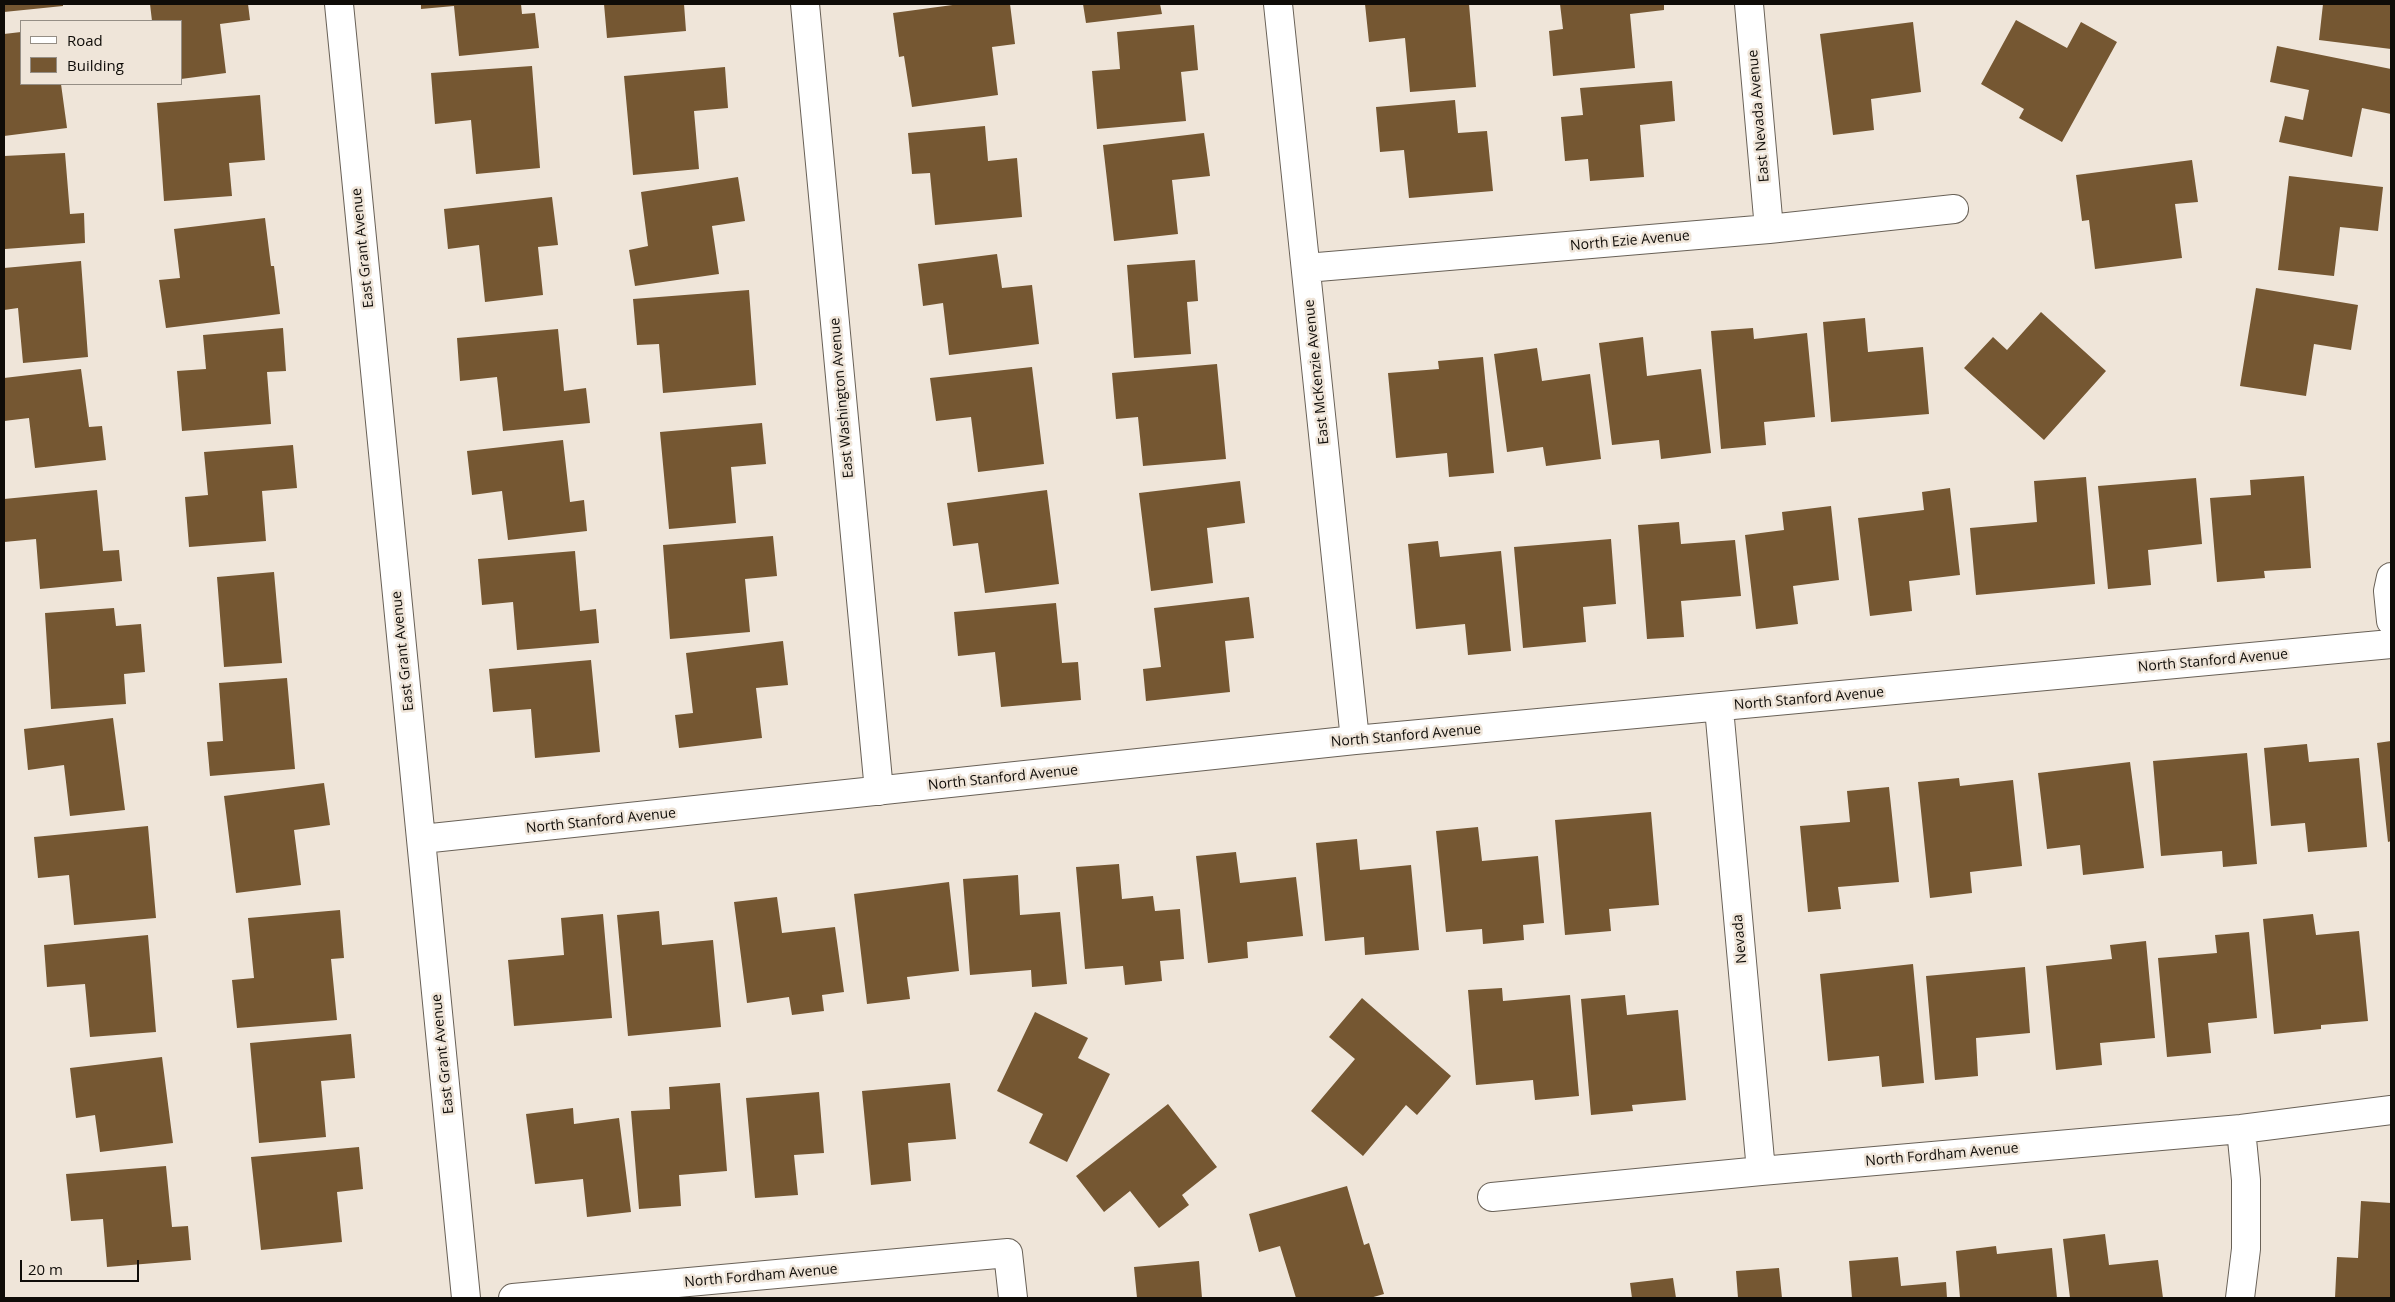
<!DOCTYPE html>
<style>
body{margin:0}
#map{position:relative;width:2395px;height:1302px;overflow:hidden;background:#efe5d9;font-family:"Open Sans",sans-serif}
canvas{display:block}
.frame{position:absolute;inset:0;border:5px solid #0f0c08;pointer-events:none}
.legend{position:absolute;left:20px;top:20px;width:162px;height:65px;box-sizing:border-box;background:#efe5d9;border:1px solid #958e85;margin:0;padding:6px 9px;list-style:none;font-size:15px;color:#0f0c08}
.legend li{display:flex;align-items:center;gap:10px;height:25px}
.legend b{width:25px;border:1px solid #958e85}
.scale{position:absolute;left:20px;top:1260px;width:119px;height:22px;box-sizing:border-box;border:2px solid #0f0c08;border-top:0;padding-left:6px;font-size:15px;line-height:18px;white-space:nowrap;color:#0f0c08;-webkit-text-stroke:4px #efe5d9;paint-order:stroke}
</style>
<div id="map">
<canvas width="2395" height="1302"></canvas>
<div class="frame"></div>
<ul class="legend">
<li><b style="height:6px;background:#fff"></b>Road</li>
<li><b style="height:14px;background:#755732"></b>Building</li>
</ul>
<div class="scale">20 m</div>
</div>
<script>
const g = document.querySelector('canvas').getContext('2d');
g.lineJoin = 'round';
function paint(path, color) { g.fillStyle = color; g.fill(path, 'evenodd'); }
const poly = rows => new Path2D(rows.map(r => 'M' + r).join(''));
function strokePath(path, color, width, dash) { g.strokeStyle = color; g.lineWidth = width; g.lineCap = dash ? 'butt' : 'round'; g.setLineDash(dash || []); g.stroke(path); }
function label(font, color, halo, rows, align = 'center') {
  g.font = font + ' "Open Sans",sans-serif'; g.lineWidth = 5; g.setLineDash([]); g.textBaseline = 'middle'; g.strokeStyle = halo; g.fillStyle = color; for (const [text, x, y, turn = 0] of rows) {
    g.save(); g.translate(x, y); g.rotate((+turn || 0) * Math.PI / 180); g.textAlign = isNaN(turn) ? turn : align; if (halo) g.strokeText(text, 0, 0); g.fillText(text, 0, 0); g.restore();
  }
}
const building = poly([
 [4,4,63,4,63,6,4,12],
 [150,4,248,4,250,20,220,24,226,73,181,79,181,21,152,21],
 [421,4,521,4,522,14,535,13,539,48,459,56,454,6,421,9],
 [604,4,684,4,686,31,607,38],
 [960,4,1010,4,1015,44,992,47,998,95,912,107,904,56,899,57,893,13],
 [1083,4,1160,4,1162,14,1086,23],
 [1365,4,1469,4,1476,87,1410,92,1405,38,1369,42],
 [1560,4,1664,4,1664,10,1630,14,1635,68,1553,76,1549,31,1563,29],
 [2323,4,2391,4,2391,49,2319,40],
 [2016,20,2067,48,2081,22,2117,42,2062,142,2019,118,2024,109,1981,84],
 [1913,22,1921,92,1871,99,1874,130,1833,135,1820,34],
 [1194,25,1198,70,1181,72,1186,121,1097,129,1092,71,1120,69,1117,32],
 [21,32,21,84,61,84,67,128,4,136,4,34],
 [2277,46,2391,69,2391,114,2362,108,2352,157,2279,142,2285,116,2303,120,2309,90,2270,82],
 [532,66,540,168,476,174,471,120,435,124,431,73],
 [725,67,728,108,694,111,699,169,633,175,624,76],
 [1672,81,1675,121,1640,125,1644,177,1590,181,1588,159,1565,161,1561,117,1583,115,1580,88],
 [260,95,265,160,229,163,232,196,164,201,157,103],
 [1455,100,1458,133,1487,131,1493,191,1409,198,1404,150,1380,152,1376,107],
 [985,126,988,161,1017,158,1022,217,935,225,930,173,912,174,908,133],
 [1204,133,1210,176,1172,180,1178,234,1114,241,1103,145],
 [65,153,70,214,84,213,85,243,5,249,4,156],
 [2192,160,2198,202,2175,204,2182,258,2095,269,2089,220,2082,221,2076,175],
 [2289,176,2383,187,2378,231,2340,227,2334,276,2278,270],
 [738,177,745,221,712,226,719,274,635,286,629,250,648,246,641,192],
 [552,197,558,245,538,247,543,295,485,302,479,245,448,249,444,209],
 [265,218,271,266,274,266,280,314,166,328,159,280,180,278,174,229],
 [997,254,1002,288,1032,285,1039,344,949,355,943,303,923,306,918,264],
 [1195,260,1198,301,1187,302,1191,354,1134,358,1127,265],
 [81,261,88,357,23,363,18,308,4,310,4,268],
 [2256,288,2358,305,2351,350,2314,344,2306,396,2240,386],
 [749,290,756,385,663,393,659,344,637,345,633,299],
 [2041,312,2106,371,2044,440,1964,368,1993,337,2007,350],
 [1865,318,1868,352,1923,347,1929,414,1831,422,1823,322],
 [283,328,286,371,267,372,271,424,182,431,177,371,206,369,203,335],
 [1753,328,1754,339,1807,333,1815,417,1764,422,1766,445,1721,449,1711,331],
 [558,329,564,391,586,388,590,423,503,431,497,377,460,381,457,338],
 [1643,337,1647,376,1701,369,1711,453,1661,459,1659,440,1612,445,1599,343],
 [1537,348,1542,381,1590,374,1601,459,1546,466,1543,447,1507,452,1494,354],
 [1483,357,1494,473,1449,477,1447,453,1396,458,1388,373,1439,369,1438,361],
 [1217,364,1226,459,1143,466,1138,417,1116,419,1112,373],
 [1032,367,1044,464,978,472,971,417,936,421,930,378],
 [81,369,89,427,102,426,106,460,35,468,29,418,4,421,4,378],
 [762,423,766,464,731,467,736,523,669,529,660,432],
 [563,440,570,502,584,500,587,531,508,540,502,491,472,495,467,451],
 [293,445,297,488,262,491,266,541,189,547,185,497,208,495,204,452],
 [2304,476,2311,568,2264,571,2265,578,2217,582,2210,498,2251,495,2250,480],
 [2086,477,2095,584,1976,595,1970,528,2037,522,2034,481],
 [2196,478,2202,544,2148,550,2151,585,2108,589,2098,486],
 [1240,481,1245,523,1207,528,1213,583,1151,591,1139,493],
 [1950,488,1960,575,1909,581,1912,611,1870,616,1858,518,1924,510,1922,492],
 [97,490,103,551,119,550,122,581,40,589,36,539,4,542,4,499],
 [1047,490,1059,584,985,593,978,543,953,546,947,503],
 [1831,506,1839,580,1793,586,1798,624,1756,629,1745,535,1784,530,1782,512],
 [1679,522,1681,544,1735,540,1741,596,1681,601,1684,637,1647,639,1638,525],
 [773,536,777,576,745,579,750,632,670,639,663,545],
 [1611,539,1616,604,1583,607,1586,642,1523,648,1514,547],
 [1438,541,1440,557,1501,551,1511,651,1468,655,1465,624,1416,629,1408,544],
 [575,551,580,611,596,609,599,643,517,650,513,602,482,605,478,559],
 [274,572,282,663,224,667,217,577],
 [1249,597,1254,638,1225,641,1230,692,1146,701,1143,669,1161,667,1154,608],
 [1056,603,1062,663,1078,662,1081,700,1001,707,995,652,958,656,954,612],
 [114,608,116,626,141,624,145,672,124,674,126,704,51,709,45,613],
 [783,641,788,685,756,688,762,738,679,748,675,715,693,713,686,653],
 [591,660,600,752,535,758,531,709,493,712,489,669],
 [287,678,295,769,210,776,207,742,223,741,219,683],
 [113,718,125,810,70,816,64,765,28,770,24,729],
 [2391,741,2391,841,2388,842,2377,743],
 [2307,744,2309,762,2359,758,2367,847,2308,852,2305,823,2271,826,2264,748],
 [2247,753,2257,864,2223,867,2222,851,2161,856,2153,761],
 [2130,762,2144,868,2083,875,2080,845,2047,849,2038,773],
 [1959,778,1960,786,2013,780,2022,866,1970,872,1972,893,1930,898,1918,782],
 [324,783,330,825,294,830,301,885,236,893,224,796],
 [1889,787,1899,882,1838,887,1841,909,1808,912,1800,826,1850,822,1847,791],
 [1651,812,1659,905,1609,909,1611,931,1565,935,1555,820],
 [148,826,156,918,74,925,69,875,38,878,34,837],
 [1478,827,1482,861,1538,856,1544,923,1523,925,1524,940,1483,944,1482,929,1446,932,1436,831],
 [1357,839,1360,870,1411,865,1419,950,1365,955,1364,937,1325,941,1316,843],
 [1236,852,1240,883,1296,877,1303,936,1247,942,1248,958,1208,963,1196,856],
 [1119,864,1122,899,1153,896,1155,911,1180,909,1184,959,1160,961,1162,981,1125,985,1123,966,1085,969,1076,867],
 [1018,875,1020,915,1060,912,1067,984,1032,987,1031,970,970,975,963,879],
 [949,882,959,971,907,977,910,999,867,1004,854,894],
 [777,897,782,933,835,927,844,992,822,995,824,1011,792,1015,789,997,747,1003,734,902],
 [340,910,344,958,331,959,337,1020,237,1028,232,980,254,978,248,918],
 [659,911,662,945,713,940,721,1027,628,1036,617,915],
 [603,914,612,1018,514,1026,508,960,564,955,561,918],
 [2313,914,2316,935,2359,931,2368,1021,2321,1025,2321,1029,2274,1034,2263,919],
 [2249,932,2257,1018,2208,1023,2211,1053,2167,1057,2158,958,2217,953,2215,935],
 [148,935,156,1032,90,1037,85,984,47,987,44,945],
 [2146,941,2155,1038,2100,1043,2102,1065,2056,1070,2046,966,2112,959,2110,945],
 [1913,964,1924,1083,1882,1087,1879,1056,1828,1061,1820,974],
 [2025,967,2030,1033,1976,1038,1978,1076,1935,1080,1926,976],
 [1502,988,1503,1001,1570,995,1579,1096,1535,1100,1533,1080,1476,1085,1468,990],
 [1625,995,1627,1015,1678,1010,1686,1100,1632,1105,1633,1111,1591,1115,1581,999],
 [1362,998,1451,1076,1417,1115,1406,1105,1363,1156,1311,1111,1355,1059,1329,1037],
 [1035,1012,1088,1038,1078,1058,1110,1074,1067,1162,1029,1143,1043,1114,997,1091],
 [351,1034,355,1078,321,1081,326,1137,259,1143,250,1043],
 [162,1057,173,1143,100,1152,95,1115,76,1118,70,1068],
 [720,1083,727,1171,679,1175,681,1206,639,1209,631,1111,670,1109,669,1087],
 [950,1083,956,1139,908,1143,911,1181,871,1185,862,1091],
 [819,1092,824,1153,794,1155,798,1195,755,1198,746,1098],
 [1168,1104,1217,1167,1182,1195,1189,1205,1159,1228,1130,1191,1104,1212,1076,1176],
 [573,1108,574,1124,619,1118,631,1212,587,1217,583,1179,535,1184,526,1114],
 [359,1147,363,1189,337,1192,342,1242,261,1250,251,1157],
 [166,1166,172,1227,188,1226,191,1260,107,1267,103,1219,71,1221,66,1174],
 [1347,1186,1364,1245,1369,1243,1384,1294,1370,1298,1296,1298,1280,1246,1259,1252,1249,1214],
 [2361,1201,2391,1203,2391,1298,2335,1298,2337,1257,2358,1258],
 [2105,1234,2109,1265,2158,1260,2163,1298,2070,1298,2063,1239],
 [1996,1246,1997,1254,2052,1248,2057,1298,1960,1298,1956,1251],
 [1898,1257,1901,1286,1946,1282,1947,1298,1852,1298,1849,1261],
 [1199,1261,1202,1298,1137,1298,1134,1267],
 [1779,1268,1782,1298,1738,1298,1736,1271],
 [1673,1278,1676,1298,1632,1298,1630,1283]
]);
const minor = poly([
 [339,4,466,1298],
 [805,4,879,791],
 [1278,4,1355,740],
 [1749,4,1769,229],
 [1306,268,1769,229,1954,209],
 [2391,577,2388,591,2391,621],
 [1719,708,1761,1171],
 [422,839,1355,740,2391,644],
 [1492,1197,1761,1171,2241,1129,2391,1110],
 [513,1298,1008,1253,1013,1298],
 [2240,1298,2246,1249,2246,1180,2241,1129]
]);
const streetNames = [
 ["East Nevada Avenue",1759,116,-95],
 ["North Ezie Avenue",1630,241,-5],
 ["East Grant Avenue",363,248,-96],
 ["East McKenzie Avenue",1317,372,-96],
 ["East Washington Avenue",842,398,-95],
 ["East Grant Avenue",403,651,-96],
 ["North Stanford Avenue",2213,661,-5],
 ["North Stanford Avenue",1809,699,-5],
 ["North Stanford Avenue",1406,736,-5],
 ["North Stanford Avenue",1003,778,-6],
 ["North Stanford Avenue",601,821,-6],
 ["Nevada",1740,939,-95],
 ["East Grant Avenue",443,1054,-96],
 ["North Fordham Avenue",1942,1155,-5],
 ["North Fordham Avenue",761,1276,-5]
];
paint(building, '#755732');
strokePath(minor, '#696157', 30);
strokePath(minor, '#fff', 28);
label('14px', '#0f0c08', '#efe5d9', streetNames);
</script>
